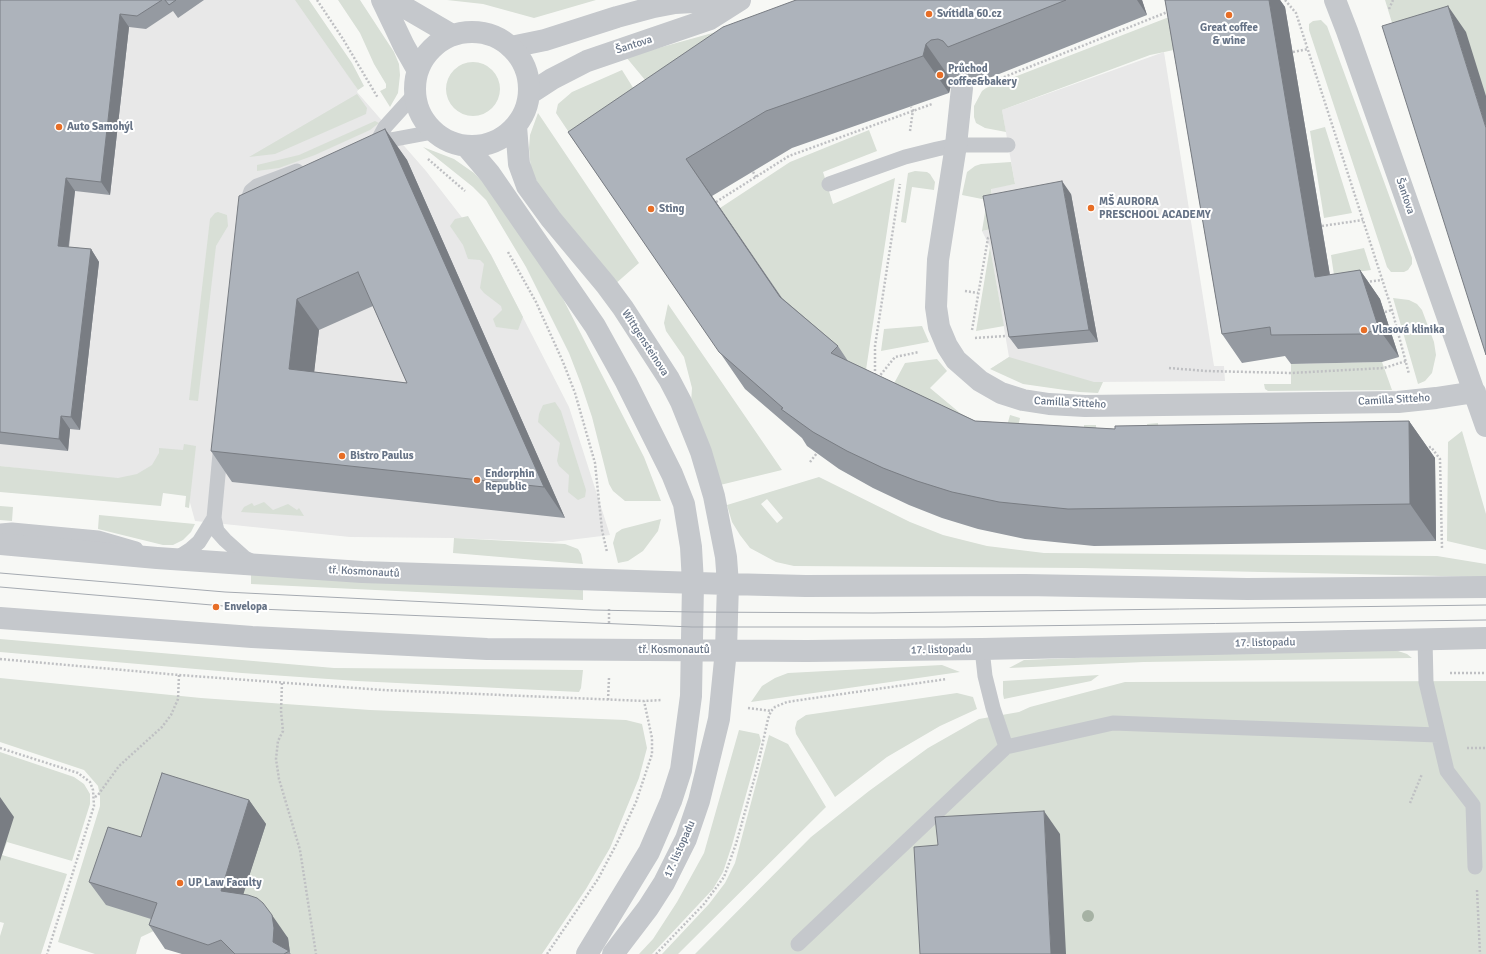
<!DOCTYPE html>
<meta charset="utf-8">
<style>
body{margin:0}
canvas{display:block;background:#f7f8f5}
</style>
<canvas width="1486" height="954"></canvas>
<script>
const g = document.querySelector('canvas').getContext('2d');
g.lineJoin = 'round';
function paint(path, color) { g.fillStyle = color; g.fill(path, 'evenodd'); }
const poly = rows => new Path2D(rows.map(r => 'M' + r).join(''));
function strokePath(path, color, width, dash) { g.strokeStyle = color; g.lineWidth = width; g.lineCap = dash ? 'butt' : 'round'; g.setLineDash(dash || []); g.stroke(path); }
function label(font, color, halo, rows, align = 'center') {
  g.font = font + ' Signika,sans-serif'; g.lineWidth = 4; g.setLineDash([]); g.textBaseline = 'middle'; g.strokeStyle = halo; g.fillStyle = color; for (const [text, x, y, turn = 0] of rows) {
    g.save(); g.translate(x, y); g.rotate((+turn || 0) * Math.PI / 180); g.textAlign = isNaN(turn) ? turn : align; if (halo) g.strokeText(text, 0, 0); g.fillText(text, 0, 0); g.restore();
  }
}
const built = poly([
 [0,0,299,0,358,90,357,92,426,171,491,255,569,407,610,535,553,542,454,538,350,537,195,521,189,499,181,487,0,466],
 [1164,52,1214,366,1224,366,1225,381,1094,382,1085,388,992,368,1009,357,990,247,982,231,996,228,991,188,1015,184,1002,110]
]);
const green = poly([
 [295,0,309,0,352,63,364,86,358,90],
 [338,0,360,0,394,52,399,64,400,75,398,93,390,107,380,91,386,88,386,84,374,64,360,33],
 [447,0,596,0,534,18,483,4],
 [805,0,655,92,626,57,716,32],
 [1385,0,1486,0,1486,96,1401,52],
 [1182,12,1188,47,1150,55,1002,110,1006,132,985,128,976,123,974,117,974,106,982,91,986,88],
 [1321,20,1327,26,1412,258,1412,264,1408,270,1404,272,1391,272,1387,267,1309,30,1309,24,1313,21],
 '446 89a27 27 0 1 1 54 0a27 27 0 1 1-54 0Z',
 [622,70,642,102,586,158,556,113,558,104,572,92],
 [357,94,367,108,366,114,275,154,249,157],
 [538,113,639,263,614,285,550,205,531,171,529,148,530,135],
 [375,121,379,123,370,130,315,155,279,168,257,171,257,165,299,155],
 [1325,127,1352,213,1324,218,1310,131],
 [869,130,877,151,823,172,833,204,895,178,864,383,806,334,720,208,790,162],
 [423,147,454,159,474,173,485,184,559,291,644,457,661,501,625,501,613,491,609,484,592,417,581,384,569,353,526,267,486,200,473,187],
 [1011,162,1015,184,991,189,996,228,982,231,987,200,962,195,967,172,975,166,981,164],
 [915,171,927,172,930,174,935,182,934,190,912,187,906,223,901,222,908,173],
 [218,212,227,215,228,226,216,246,198,401,189,400,210,219,215,213],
 [468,216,491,255,523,317,518,330,496,327,493,319,502,310,501,306,484,293,480,288,484,264,480,260,468,259,463,245,450,226,455,219],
 [990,247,1004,326,976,331],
 [1364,248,1371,270,1334,275,1331,255],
 [1393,298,1409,300,1417,304,1422,310,1434,342,1436,355,1432,373,1425,381,1418,384],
 [668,304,782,470,720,485,691,403,692,388,684,357,666,331,664,323],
 [922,326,929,342,881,351,884,329],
 [1009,357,1094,382,1103,382,1098,393,1079,392,1023,384,990,369],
 [937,359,947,371,930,388,960,413,983,425,1005,433,1010,415,1020,418,1016,436,1084,444,1084,425,1096,425,1096,444,1148,443,1147,424,1158,423,1159,448,1005,443,891,389,905,363],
 [1382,362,1392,390,1268,391,1265,389,1264,384,1291,384,1291,364],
 [555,402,561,411,586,490,585,497,578,500,568,492,569,475,559,466,557,461,560,443,538,422,539,414,543,405],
 [1462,431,1486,514,1486,550,1447,541,1448,442],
 [184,444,196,446,189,508,185,507,186,496,163,493,161,506,0,492,0,466,118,478,137,474,152,465,159,453,159,448,183,450],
 [819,477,910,522,943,535,987,546,1044,553,1437,556,1486,564,1486,577,1082,568,794,566,776,562,750,548,740,535,732,522,727,505],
 [767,499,783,518,777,523,761,504],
 [264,502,273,510,288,504,297,510,299,508,304,516,241,512,244,507,252,503,254,506],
 [0,506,13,507,12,521,0,520],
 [99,515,195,524,191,532,183,540,173,545,163,545,98,529],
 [661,519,658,531,643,551,628,561,618,563,613,543,616,533,622,529],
 [454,538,565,544,578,549,581,554,583,564,453,553],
 [251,574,583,589,583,600,251,584],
 [0,639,334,668,583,670,581,688,579,692,357,681,242,673,0,652],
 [1395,650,1407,654,1412,658,1144,662,1009,668,1024,660,1175,654],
 [942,665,960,672,751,702,762,686,775,678,788,673],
 [1099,675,1091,681,1004,699,1003,694,1003,681],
 [0,678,201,698,370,710,626,720,642,724,647,748,639,778,610,848,586,889,542,954,181,954,185,942,175,921,141,937,136,954,95,954,58,942,100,806,100,796,98,786,84,770,0,742],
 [1486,681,1486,954,695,954,811,837,869,791,928,748,979,719,1019,712,1030,707,1125,682],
 [957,693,973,697,977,709,940,726,887,757,835,797,796,734,795,728,797,721,806,715],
 [739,730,759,734,761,741,732,845,723,872,713,889,652,954,639,954,653,939,677,902,704,853],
 [769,735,788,744,826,807,678,954,662,954,709,904,725,883,735,863],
 [0,752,74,777,84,784,90,794,90,804,72,861,7,842,2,855,67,874,41,954,0,954,0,936,4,923,0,922]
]);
const path = poly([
 [317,0,343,39,378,98],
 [1285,0,1296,13,1392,310,1409,374],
 [1389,9,1393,0],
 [1293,52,1308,49],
 [989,83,1170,11],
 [910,131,913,110,911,107],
 [428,159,465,191],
 [753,172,756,177],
 [716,202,789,156,932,104],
 [1322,226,1363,220],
 [508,252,536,302,563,362,575,393,595,463,602,530,607,552],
 [1366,282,1382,280],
 [965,291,978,293],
 [1385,312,1392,310],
 [972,330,988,238,993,237],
 [975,338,1005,336],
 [1169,368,1206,371,1291,373,1384,368,1406,361],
 [875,375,875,346,900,184],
 [878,378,895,357,919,352],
 [1425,448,1431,447,1440,459,1442,548],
 [810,462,817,453],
 [609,623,609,608],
 [0,659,179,675,383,690,644,701,662,700],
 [1450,673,1486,673],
 [282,683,281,711,283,731,278,741,276,759,279,779,300,850,316,954],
 [608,700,609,678],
 [748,708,771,711],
 [0,748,78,773,90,782,93,790,94,806,47,954],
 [1467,748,1486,748],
 [95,797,98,795,119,766,162,727,171,715,178,699,179,675],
 [1410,803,1422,774],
 [1477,890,1480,954],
 [547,954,598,879,617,843,636,802,652,754,652,738,644,701],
 [656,954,704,904,724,877,736,844,757,769,768,719,771,711,775,707,787,702,807,699,947,679]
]);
const service = poly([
 [377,142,385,127,414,95],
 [374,143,433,132],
 [829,184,905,157,937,149,956,145,1008,145],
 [245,208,251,191,257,186,297,171],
 [214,518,217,531,225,540,245,558,255,563],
 [0,531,12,530,98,538,136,549],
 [174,560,191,549,199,542,214,518,221,443],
 [1425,639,1426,682,1447,771,1473,805,1475,867],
 [982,649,985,676,993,708,1006,747],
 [798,944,1006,747,1113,723,1438,735]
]);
const minor = poly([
 [1335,0,1347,31,1486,426],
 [511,47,545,40,617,17,654,7,675,3,730,0],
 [962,88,956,145,938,260,936,307,939,327,947,346,956,360,980,381,1001,393,1023,400,1049,404,1085,406,1398,402,1436,398,1475,392],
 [529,94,552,79,587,61,710,19,740,0]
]);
const tertiary = poly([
 [382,0,404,46,417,69],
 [392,0,452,35],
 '415 89a57 57 0 1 1 114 0a57 57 0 1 1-114 0Z',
 [516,126,519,164,527,186,551,219,606,285,623,308,669,379,681,402,701,452,714,496,726,557,728,584,726,650,719,719,699,801,686,839,664,883,648,908,613,954],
 [467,147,490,174,595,326,626,382,672,474,684,504,691,547,693,583,691,696,681,770,671,801,649,852,587,954],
 [0,544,157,558,362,572,728,584,806,586,1025,585,1247,589,1486,587],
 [0,618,252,637,487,649,807,651,982,649,1486,638]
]);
const tram = poly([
 [0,573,225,592,593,610,693,612,873,613,1486,605],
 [0,587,259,609,692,627,944,627,1486,620]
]);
const trees = [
 [1088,916]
];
const wall = poly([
 [0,0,204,0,178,18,173,11,146,29,129,27,110,195,75,191,69,247,91,249,99,262,80,430,70,429,68,451,0,444],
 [796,0,1142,0,1147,15,974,84,969,78,964,76,957,76,952,81,949,93,792,148,712,196,782,298,838,346,848,361,975,421,1115,429,1409,421,1435,458,1436,541,1094,546,1025,539,978,529,942,518,909,505,873,488,839,469,807,446,802,438,745,389,568,132],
 [1165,0,1280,0,1285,7,1330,275,1360,270,1380,299,1399,357,1382,362,1291,364,1285,356,1242,363,1222,334],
 [385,129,407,160,565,518,232,482,211,451],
 [373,306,407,383,314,372,319,330],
 [1071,194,1098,342,1018,349,1009,337],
 [249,800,266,824,243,894,288,938,290,953,291,954,182,954,165,949,149,925,151,919,106,905,89,882,141,837]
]);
const shadedWall = poly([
 [1137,0,1142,0,1147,15],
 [1269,0,1280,0,1285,7,1335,306,1315,277],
 [1448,6,1466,32,1486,96,1486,128],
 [120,14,129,27,110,195,101,182],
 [926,44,952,81,949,93,923,56],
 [385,129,407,160,565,518,544,487],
 [686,159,712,196,806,334,780,297],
 [66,178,75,191,67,258,58,246],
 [1062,181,1071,194,1098,342,1089,330],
 [91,249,99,262,80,430,71,417],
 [1360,270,1380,299,1399,357,1379,329],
 [297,299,319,330,311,400,289,369],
 [61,416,70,429,68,451,59,439],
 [1409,421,1435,458,1436,541,1410,504],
 [0,797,14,817,0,861],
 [249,800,266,824,237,914,221,891],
 [1044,811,1060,834,1066,954,1051,954],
 [272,915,288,938,290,953,289,951,273,942]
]);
const building = poly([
 [0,0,162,0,137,16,120,14,101,182,66,178,58,246,91,249,71,417,61,416,59,439,0,432,0,0],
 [165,0,176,0,169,5,165,0],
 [796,0,1066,0,948,47,943,41,938,39,931,40,926,44,923,56,766,111,686,159,780,297,838,346,831,353,975,421,1115,429,1115,426,1409,421,1410,504,1068,509,999,502,952,492,917,481,883,468,847,451,813,432,781,409,783,408,719,352,568,132,723,27,796,0],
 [1165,0,1269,0,1315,277,1360,270,1379,329,1362,334,1271,335,1270,327,1222,334,1165,0],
 [1448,6,1486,128,1486,355,1382,26,1448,6],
 [385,129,544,487,211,451,239,196,385,129],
 [358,272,407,383,289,369,297,299,358,272],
 [1062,181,1089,330,1009,337,983,196,1062,181],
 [162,773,249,800,221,891,248,895,257,898,263,903,272,915,274,928,273,942,289,951,284,954,235,954,221,940,208,945,149,925,157,903,89,882,108,827,141,837,162,773],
 [1044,811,1051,954,920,954,914,847,938,845,935,817,1044,811]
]);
const markers = [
 [929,14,4,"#e76e26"],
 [1229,15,4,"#e76e26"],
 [940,75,4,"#e76e26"],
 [59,127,4,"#e76e26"],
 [1091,208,4,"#e76e26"],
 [651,209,4,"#e76e26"],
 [1364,330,4,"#e76e26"],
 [342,456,4,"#e76e26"],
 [477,480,4,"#e76e26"],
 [216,607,4,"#e76e26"],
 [180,883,4,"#e76e26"]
];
const poiNames = [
 ["Svítidla 60.cz",937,14],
 ["Great coffee",1229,28,"center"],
 ["& wine",1229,41,"center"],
 ["Průchod",948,69],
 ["coffee&bakery",948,82],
 ["Auto Samohýl",67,127],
 ["MŠ AURORA",1099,202],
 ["PRESCHOOL ACADEMY",1099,215],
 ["Sting",659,209],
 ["Vlasová klinika",1372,330],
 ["Bistro Paulus",350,456],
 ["Endorphin",485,474],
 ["Republic",485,487],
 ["Envelopa",224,607],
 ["UP Law Faculty",188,883]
];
const streetNames = [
 ["Šantova",634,45,-18],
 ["Šantova",1405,196,71],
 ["Wittgensteinova",645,343,57],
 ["Camilla Sitteho",1394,400,-3],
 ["Camilla Sitteho",1070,403,3],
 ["tř. Kosmonautů",364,572,3],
 ["17. listopadu",1265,643,-1],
 ["tř. Kosmonautů",674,650],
 ["17. listopadu",941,650,-1],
 ["17. listopadu",680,849,-66]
];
paint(built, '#e8e8e8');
paint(green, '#d8dfd6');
strokePath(path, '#bfc0c3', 2.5, [2, 2]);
strokePath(service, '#c5c8cc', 15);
strokePath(minor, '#c5c8cc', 22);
strokePath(tertiary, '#c5c8cc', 22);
strokePath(tram, '#a5aab1', 1);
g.fillStyle = '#a6b2a4';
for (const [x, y] of trees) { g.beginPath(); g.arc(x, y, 6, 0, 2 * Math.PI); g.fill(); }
paint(wall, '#959aa1');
paint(shadedWall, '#797d83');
paint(building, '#adb3bb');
strokePath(building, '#797d83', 1);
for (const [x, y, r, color] of markers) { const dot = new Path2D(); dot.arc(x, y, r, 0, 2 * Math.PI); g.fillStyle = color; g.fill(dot); strokePath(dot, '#fff', 1.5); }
label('bold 11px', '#667386', '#fff', poiNames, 'left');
label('11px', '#667386', '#fff', streetNames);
</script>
